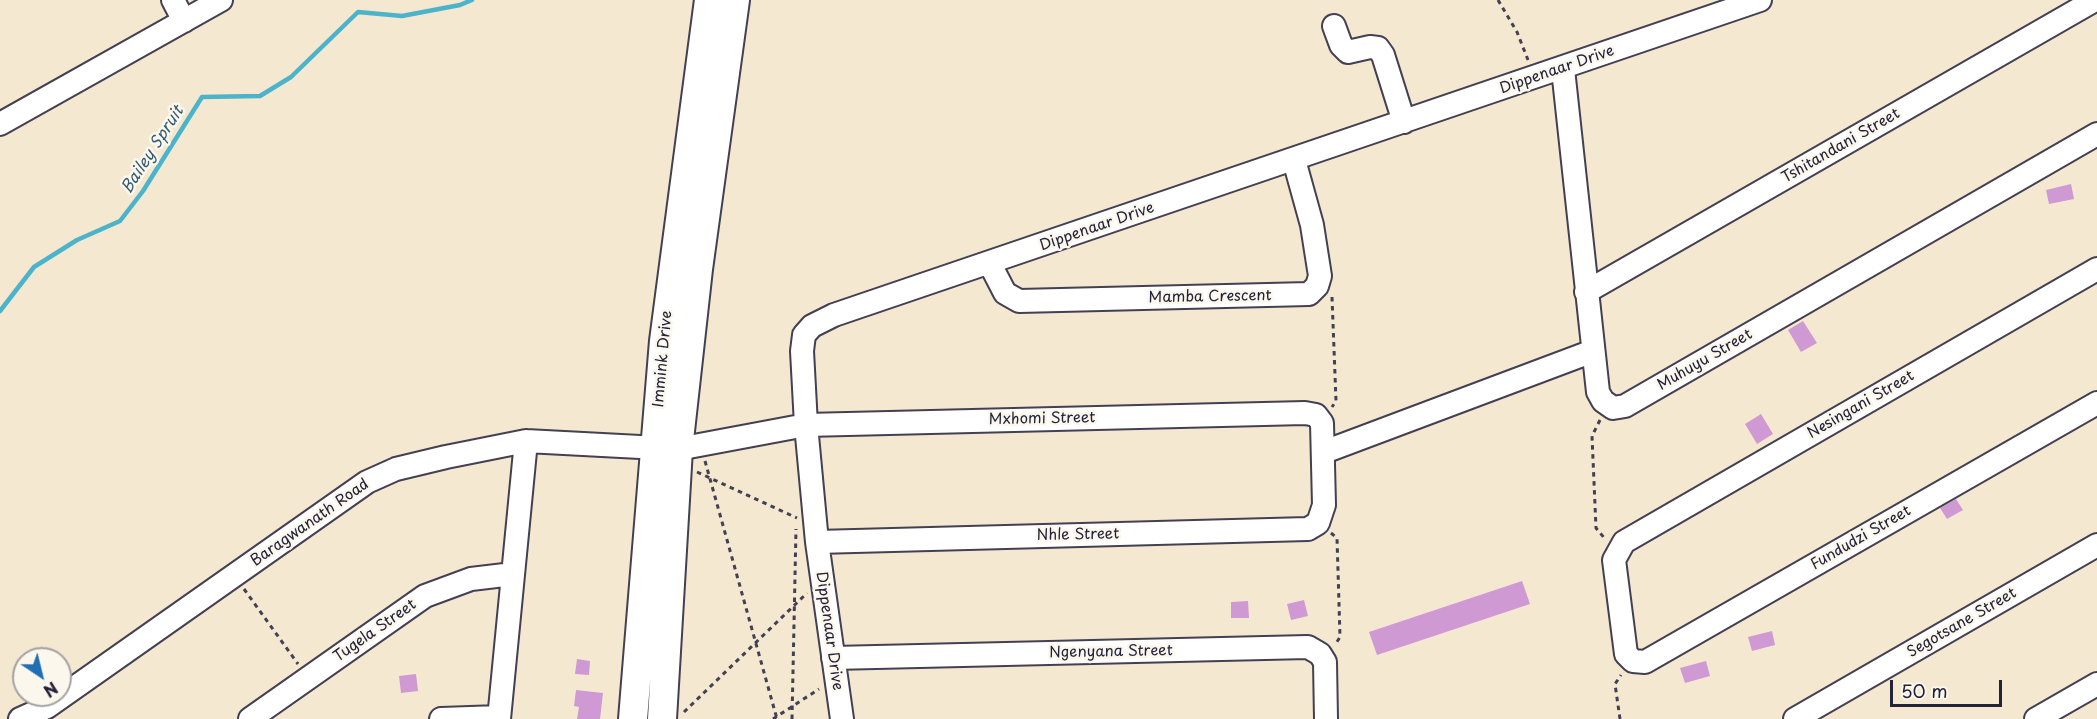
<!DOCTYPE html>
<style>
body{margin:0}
#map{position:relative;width:2097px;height:719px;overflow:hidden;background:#f5e8d1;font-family:"Playpen Sans",sans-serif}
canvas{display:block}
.north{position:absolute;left:12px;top:647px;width:60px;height:60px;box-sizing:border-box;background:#fbf7ec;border:2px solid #a4a2a5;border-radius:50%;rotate:145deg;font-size:16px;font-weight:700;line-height:24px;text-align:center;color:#22223b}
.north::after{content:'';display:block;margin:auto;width:21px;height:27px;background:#1f6fb2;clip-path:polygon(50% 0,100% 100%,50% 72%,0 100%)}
.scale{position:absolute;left:1890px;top:680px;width:112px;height:27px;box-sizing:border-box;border:3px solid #22223b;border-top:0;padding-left:8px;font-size:18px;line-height:21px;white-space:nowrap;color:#22223b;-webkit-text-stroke:4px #fbf7ec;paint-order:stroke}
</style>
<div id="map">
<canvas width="2097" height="719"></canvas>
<div class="north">N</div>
<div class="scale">50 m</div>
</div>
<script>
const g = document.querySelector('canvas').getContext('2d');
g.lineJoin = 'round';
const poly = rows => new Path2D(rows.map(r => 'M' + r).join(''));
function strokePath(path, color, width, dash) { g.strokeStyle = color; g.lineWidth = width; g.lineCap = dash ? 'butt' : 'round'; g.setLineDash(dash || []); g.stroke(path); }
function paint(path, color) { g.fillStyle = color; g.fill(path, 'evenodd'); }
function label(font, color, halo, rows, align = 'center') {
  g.font = font + ' "Playpen Sans",sans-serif'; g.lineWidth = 5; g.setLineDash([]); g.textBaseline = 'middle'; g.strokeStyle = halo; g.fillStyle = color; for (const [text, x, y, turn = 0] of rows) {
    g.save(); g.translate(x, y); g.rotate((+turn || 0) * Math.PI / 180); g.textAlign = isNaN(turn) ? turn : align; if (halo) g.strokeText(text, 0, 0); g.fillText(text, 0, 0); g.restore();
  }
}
const stream = poly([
 [0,311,34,267,77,240,120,221,143,191,202,97,260,96,291,77,358,12,402,16,460,5,472,0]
]);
const building = poly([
 [2071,184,2074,199,2049,204,2046,190],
 [1803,321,1817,343,1801,352,1788,330],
 [1761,414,1773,434,1757,444,1745,424],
 [1956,499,1963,510,1947,519,1940,508],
 [1522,581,1530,604,1377,655,1369,632],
 [1304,600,1308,616,1291,620,1287,604],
 [1248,601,1249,618,1231,618,1231,602],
 [1772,631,1775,645,1752,651,1748,637],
 [577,659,590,661,589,675,575,674],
 [1706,661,1710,676,1685,683,1680,668],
 [416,674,418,691,401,693,399,676],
 [576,690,603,693,600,719,577,719,579,707,574,706]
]);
const path = poly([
 [1498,0,1517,32,1528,60],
 [1332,297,1336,401,1332,407],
 [1600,420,1592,436,1596,528,1606,540],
 [705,461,777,719],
 [697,472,797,518],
 [1331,533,1337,538,1340,637,1335,645],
 [244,589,298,664],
 [684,712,807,593],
 [773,719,819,689],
 [792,719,796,529],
 [1620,719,1615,684,1621,675]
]);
const minor = poly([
 [173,0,184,21],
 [1334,26,1341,45,1348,52,1370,47,1378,48,1383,55,1404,122],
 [1563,69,1598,392,1603,401,1613,408,1625,406,2097,134],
 [0,124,221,0],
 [990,264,1005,293,1019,301,1309,294,1317,286,1320,276,1312,225,1294,160],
 [2097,269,1624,542,1614,560,1626,654,1633,661,1645,662,2097,403],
 [1586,292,2095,0],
 [1324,452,1593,351],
 [833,658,1308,647,1320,654,1325,662,1326,719],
 [20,719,47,707,367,482,396,469,446,457,526,441,678,449,806,425,1305,413,1316,415,1322,423,1324,505,1318,523,1308,529,817,542],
 [250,719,425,596,471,579,513,574],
 [441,719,499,717],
 [499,719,526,441],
 [842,719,817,542,806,425,802,351,804,335,812,326,834,315,1760,0],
 [1795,719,2097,545],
 [2036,719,2097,684]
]);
const major = poly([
 [633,719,664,341,709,0],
 [662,719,678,449,698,269,735,0]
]);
const streetNames = [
 ["Dippenaar Drive",1557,70,-19],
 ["Tshitandani Street",1841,146,-30],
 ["Dippenaar Drive",1097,227,-19],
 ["Mamba Crescent",1210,297,-1],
 ["Immink Drive",663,359,-85],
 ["Muhuyu Street",1705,360,-30],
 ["Nesingani Street",1861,405,-30],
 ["Mxhomi Street",1042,419,-1],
 ["Baragwanath Road",310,523,-35],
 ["Nhle Street",1078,535,-1],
 ["Fundudzi Street",1861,538,-30],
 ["Segotsane Street",1962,623,-30],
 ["Tugela Street",375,631,-35],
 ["Dippenaar Drive",829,631,82],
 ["Ngenyana Street",1111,652,-1]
];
const waterNames = [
 ["Bailey Spruit",153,150,-57]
];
strokePath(stream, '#4bb3ca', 4.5);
paint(building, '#cf99d4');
strokePath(minor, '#424052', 26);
strokePath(major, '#424052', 32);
strokePath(path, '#424052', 3, [4.5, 4.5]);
strokePath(minor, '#fff', 22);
strokePath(major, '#fff', 28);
label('15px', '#22223b', '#fbf7ec', streetNames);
label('italic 16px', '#325c74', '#fbf7ec', waterNames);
</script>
